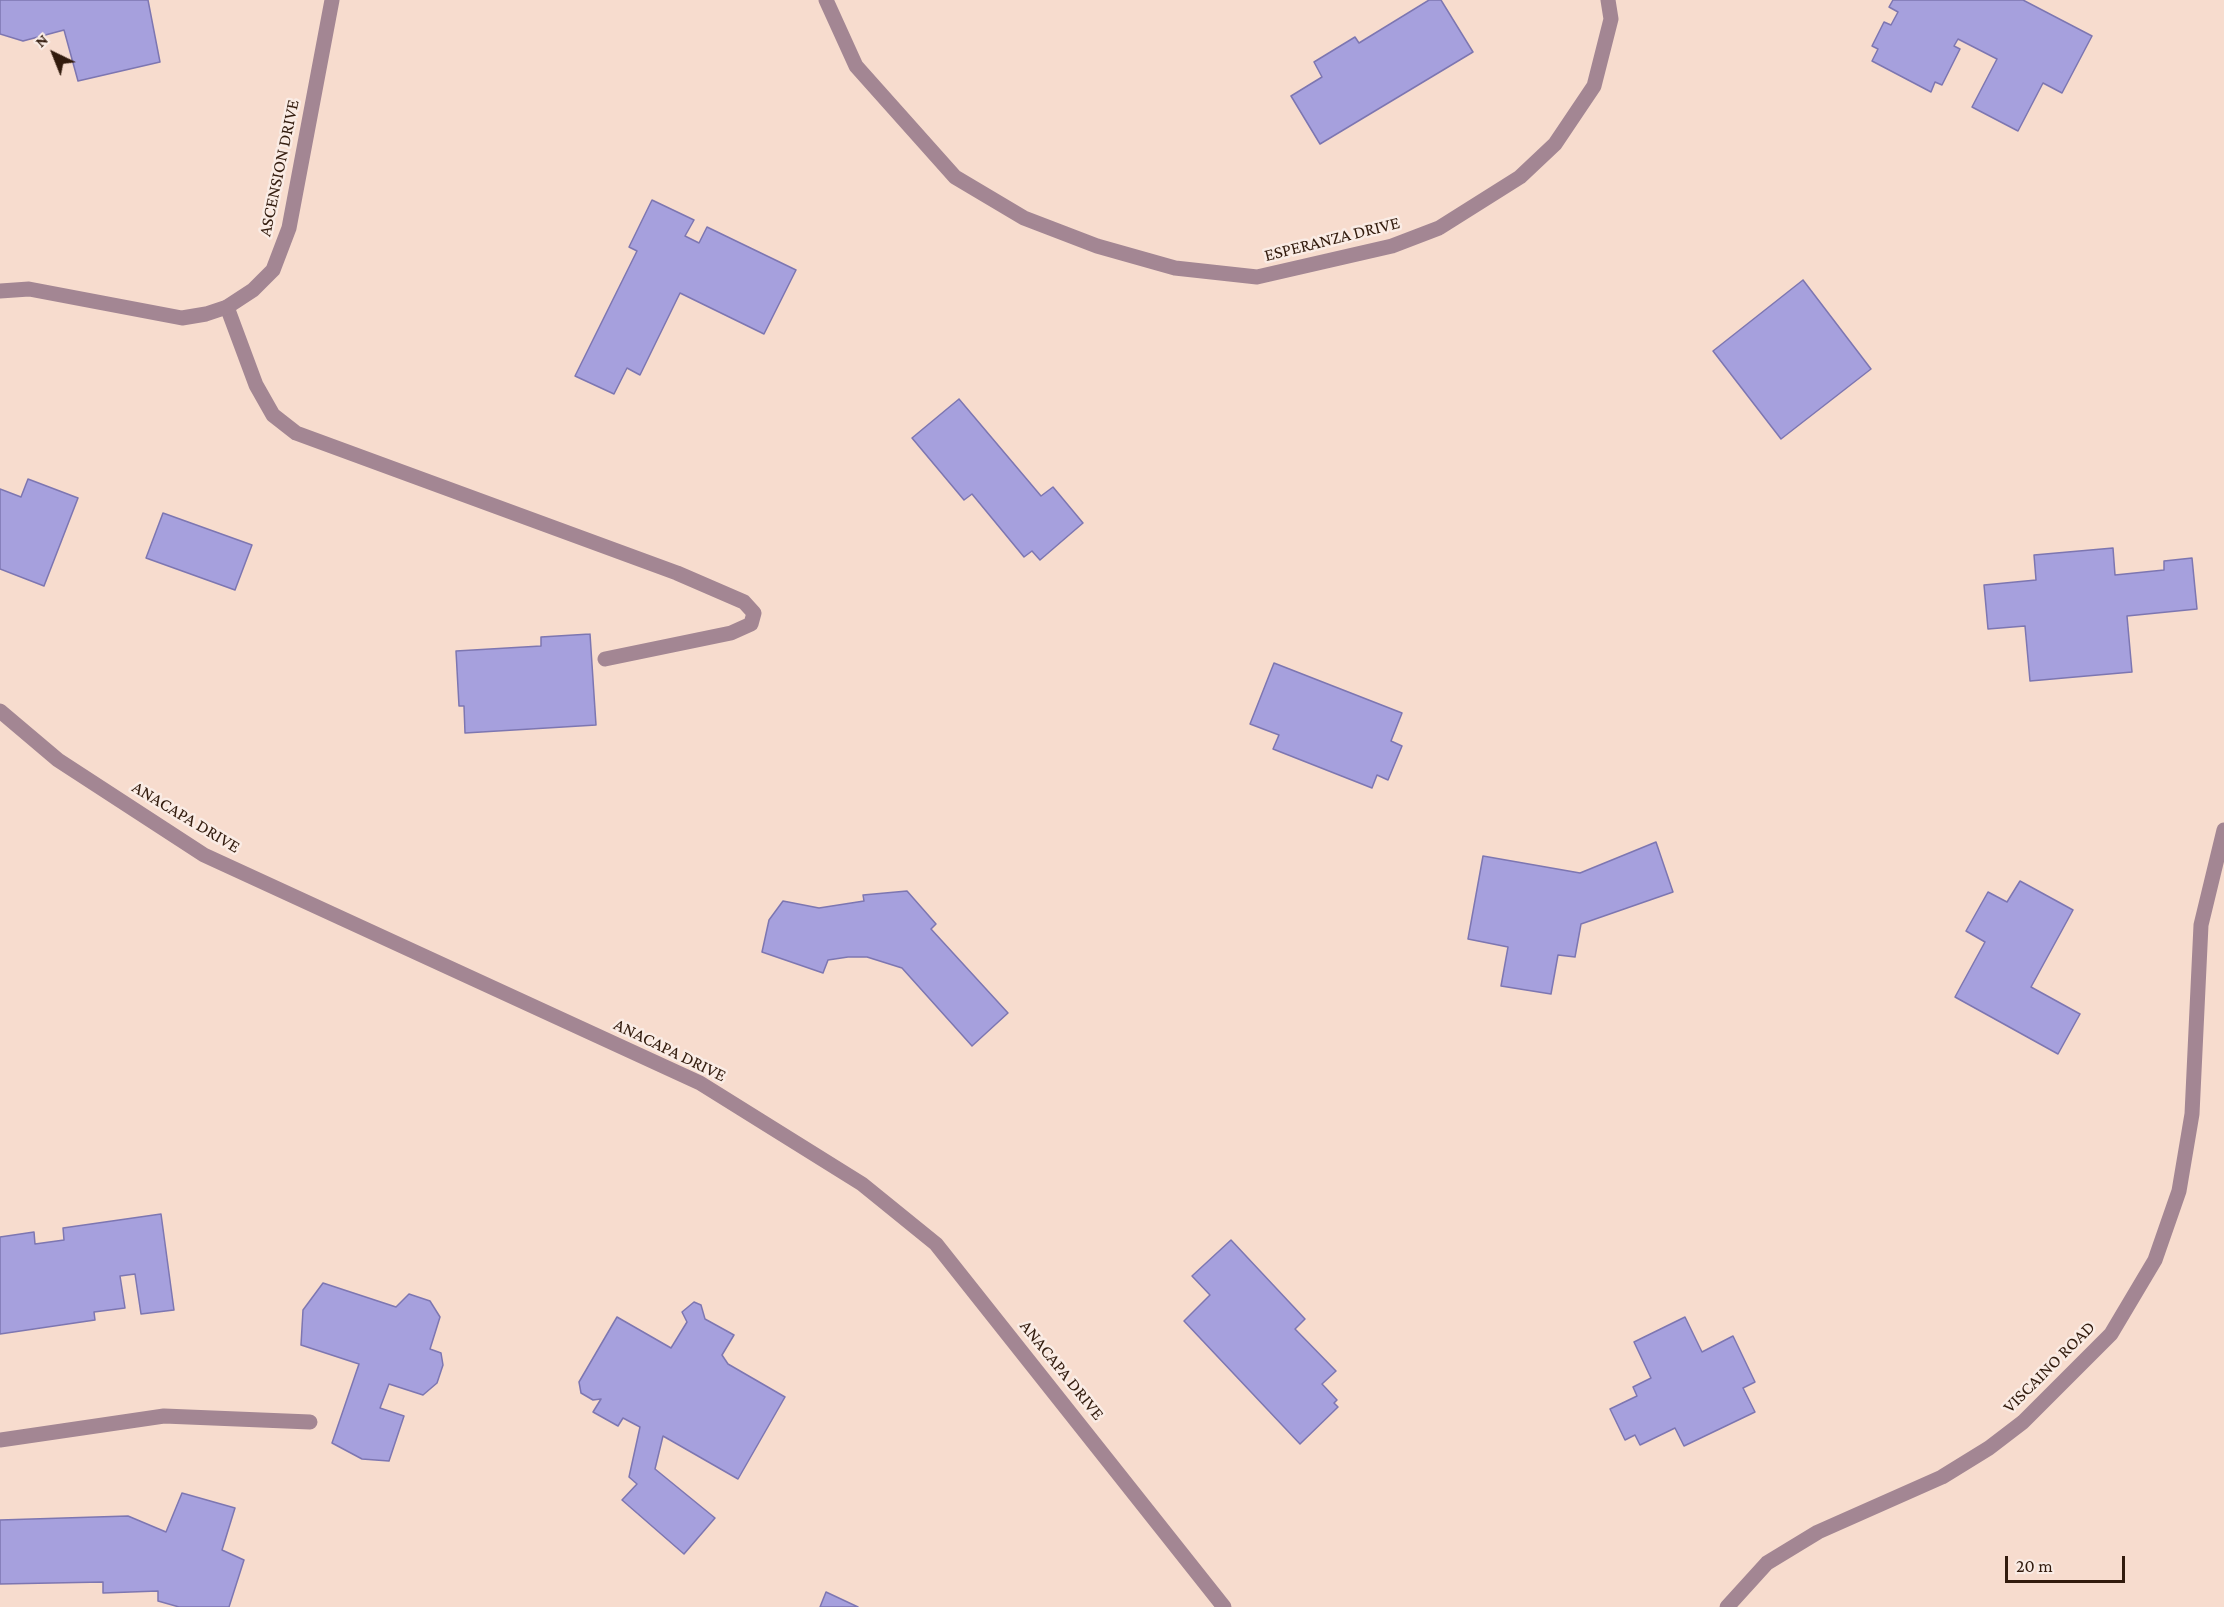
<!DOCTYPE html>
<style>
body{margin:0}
#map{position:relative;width:2224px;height:1607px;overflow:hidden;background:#f7dcce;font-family:"Crimson Pro",serif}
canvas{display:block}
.north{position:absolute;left:24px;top:24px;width:60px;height:60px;-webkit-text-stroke:4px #faece5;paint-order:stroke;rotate:317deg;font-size:16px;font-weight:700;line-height:24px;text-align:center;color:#321b0d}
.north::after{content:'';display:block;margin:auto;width:21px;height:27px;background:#321b0d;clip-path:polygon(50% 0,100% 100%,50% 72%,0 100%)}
.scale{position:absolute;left:2005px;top:1556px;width:120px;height:27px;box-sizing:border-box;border:3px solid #321b0d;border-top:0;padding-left:8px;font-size:18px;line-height:21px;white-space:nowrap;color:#321b0d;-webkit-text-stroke:4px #faece5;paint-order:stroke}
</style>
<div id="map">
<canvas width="2224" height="1607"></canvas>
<div class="north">N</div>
<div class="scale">20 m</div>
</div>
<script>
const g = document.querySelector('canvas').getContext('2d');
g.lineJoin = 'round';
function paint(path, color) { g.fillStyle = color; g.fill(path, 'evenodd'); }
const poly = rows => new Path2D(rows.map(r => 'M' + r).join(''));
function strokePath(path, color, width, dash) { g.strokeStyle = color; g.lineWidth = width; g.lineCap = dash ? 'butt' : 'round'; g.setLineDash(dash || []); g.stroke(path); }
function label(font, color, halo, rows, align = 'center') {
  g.font = font + ' "Crimson Pro",serif'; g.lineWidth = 5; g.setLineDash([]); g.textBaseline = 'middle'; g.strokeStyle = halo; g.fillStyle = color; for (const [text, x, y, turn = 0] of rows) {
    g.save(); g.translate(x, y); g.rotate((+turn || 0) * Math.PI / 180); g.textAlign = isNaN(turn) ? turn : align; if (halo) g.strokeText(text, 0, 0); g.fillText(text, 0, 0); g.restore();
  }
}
const building = poly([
 [0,0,148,0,160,62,78,81,64,30,23,41,0,34,0,0],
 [1429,0,1441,0,1473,52,1320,144,1291,96,1322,77,1314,62,1355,37,1359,43,1429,0],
 [1893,0,2023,0,2092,36,2062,93,2043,83,2018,131,1972,107,1997,59,1958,39,1954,46,1960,49,1942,85,1935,82,1931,92,1872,61,1878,49,1872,46,1884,22,1891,25,1898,12,1889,7,1893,0],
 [652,200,694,220,685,236,699,243,707,227,796,270,764,334,680,293,640,375,627,368,614,394,575,376,637,251,629,247,652,200],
 [1803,280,1871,369,1781,439,1713,351,1803,280],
 [959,399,1041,496,1053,487,1083,523,1040,560,1032,551,1024,557,972,494,964,500,912,438,959,399],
 [28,479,78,498,44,586,0,569,0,489,21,497,28,479],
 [163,513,252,545,235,590,146,558,163,513],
 [2113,548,2115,575,2164,570,2164,561,2192,558,2197,609,2127,616,2132,672,2030,681,2025,626,1988,629,1984,585,2036,580,2034,555,2113,548],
 [590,634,596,725,465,733,464,706,459,706,456,651,541,646,541,637,590,634],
 [1274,663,1402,713,1391,741,1402,746,1388,780,1377,775,1372,788,1273,749,1279,735,1250,724,1274,663],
 [1656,842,1673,892,1581,924,1575,957,1558,955,1551,994,1501,986,1508,947,1468,939,1483,856,1580,873,1656,842],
 [2020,881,2073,910,2031,987,2080,1014,2058,1054,1955,997,1985,942,1966,931,1988,892,2007,902,2020,881],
 [907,891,936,924,931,929,1008,1013,972,1046,902,968,867,957,848,957,828,960,823,973,762,952,769,920,783,901,819,908,864,901,863,895,907,891],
 [161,1214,174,1310,141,1314,135,1274,120,1276,125,1308,94,1312,95,1320,0,1334,0,1237,34,1232,35,1244,64,1240,63,1228,161,1214],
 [1231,1240,1305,1319,1295,1329,1336,1371,1322,1384,1337,1400,1334,1403,1338,1407,1300,1444,1184,1321,1210,1295,1192,1276,1231,1240],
 [323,1283,396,1307,409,1294,430,1301,440,1317,430,1349,441,1353,443,1365,437,1383,423,1395,389,1384,380,1408,404,1416,389,1461,362,1459,332,1443,359,1364,301,1345,303,1310,323,1283],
 [694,1302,701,1305,705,1319,734,1335,722,1355,728,1364,785,1397,738,1479,663,1436,655,1469,715,1518,684,1554,622,1500,637,1484,629,1477,640,1427,623,1418,618,1426,593,1412,601,1399,593,1400,581,1393,579,1382,617,1317,671,1348,687,1322,682,1312,694,1302],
 [1685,1317,1702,1352,1733,1336,1755,1382,1743,1388,1755,1412,1684,1446,1675,1428,1640,1445,1635,1435,1625,1440,1610,1409,1637,1396,1633,1387,1651,1378,1634,1342,1685,1317],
 [182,1493,235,1508,222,1550,244,1560,229,1607,179,1607,158,1601,158,1591,103,1593,103,1582,0,1584,0,1520,128,1516,166,1532,182,1493],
 [826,1592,858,1607,820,1607,826,1592]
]);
const lane = poly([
 [227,307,256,385,273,415,296,433,677,573,744,602,754,613,751,624,731,633,605,659],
 [0,1440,164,1416,310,1422]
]);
const street = poly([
 [826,0,856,66,955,177,1024,218,1097,246,1175,268,1257,277,1392,246,1439,228,1520,177,1555,144,1594,86,1611,19,1608,0],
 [0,291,29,289,182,318,206,314,227,307,253,290,273,270,289,228,332,0],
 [0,711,58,760,204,855,700,1083,862,1184,936,1244,1224,1607],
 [1727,1607,1767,1563,1818,1532,1942,1477,1989,1448,2023,1422,2111,1334,2155,1260,2179,1191,2192,1114,2201,925,2224,830]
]);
const streetNames = [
 ["ASCENSION DRIVE",279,168,-78],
 ["ESPERANZA DRIVE",1332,239,-14],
 ["ANACAPA DRIVE",186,817,31],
 ["ANACAPA DRIVE",670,1050,26],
 ["VISCAINO ROAD",2049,1367,-45],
 ["ANACAPA DRIVE",1062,1370,51]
];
paint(building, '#a6a0dd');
strokePath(building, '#7d76b1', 1.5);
strokePath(lane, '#a38693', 15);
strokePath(street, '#a38693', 15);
label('18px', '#321b0d', '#faece5', streetNames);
</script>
